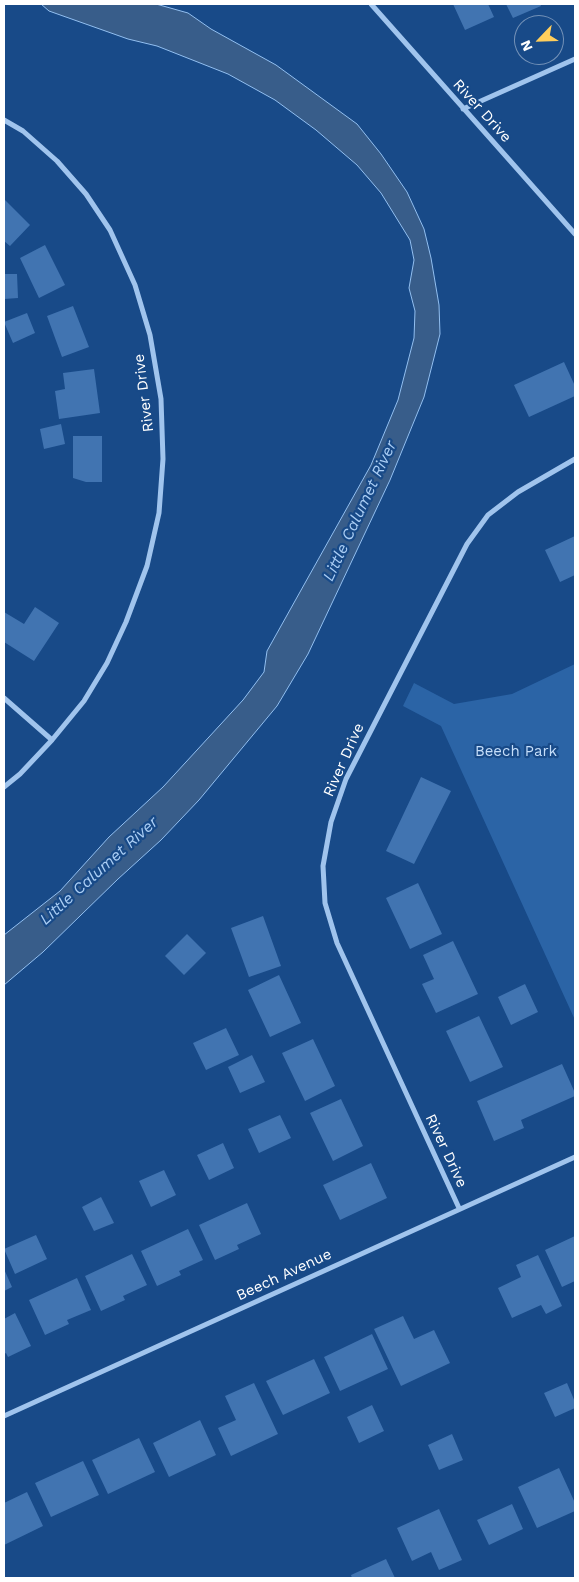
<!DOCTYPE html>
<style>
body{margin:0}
#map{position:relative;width:579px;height:1582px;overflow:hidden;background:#184a88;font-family:"Work Sans",sans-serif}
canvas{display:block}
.frame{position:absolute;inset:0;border:5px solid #fff;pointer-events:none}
.north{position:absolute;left:514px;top:15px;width:50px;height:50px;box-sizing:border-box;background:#184a88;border:1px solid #7492b8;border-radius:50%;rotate:246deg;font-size:14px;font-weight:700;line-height:20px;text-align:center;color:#fff}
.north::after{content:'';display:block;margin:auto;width:18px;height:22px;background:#ffce5c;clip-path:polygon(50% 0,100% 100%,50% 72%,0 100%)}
</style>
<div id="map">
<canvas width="579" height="1582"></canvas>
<div class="frame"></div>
<div class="north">N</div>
</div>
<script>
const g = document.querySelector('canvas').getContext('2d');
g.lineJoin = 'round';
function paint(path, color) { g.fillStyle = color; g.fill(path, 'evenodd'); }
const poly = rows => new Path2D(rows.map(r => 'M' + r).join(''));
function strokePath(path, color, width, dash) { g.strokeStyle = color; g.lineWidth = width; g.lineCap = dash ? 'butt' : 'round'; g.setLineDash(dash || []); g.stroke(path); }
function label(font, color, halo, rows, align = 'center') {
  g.font = font + ' "Work Sans",sans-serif'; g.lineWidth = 4.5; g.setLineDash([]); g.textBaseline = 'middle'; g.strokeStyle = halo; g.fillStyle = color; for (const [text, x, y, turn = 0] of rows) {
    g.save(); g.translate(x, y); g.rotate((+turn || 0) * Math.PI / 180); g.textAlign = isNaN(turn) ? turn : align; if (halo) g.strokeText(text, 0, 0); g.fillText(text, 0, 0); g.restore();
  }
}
const green = poly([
 [575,664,575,1020,441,726,403,706,414,683,454,704,512,694]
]);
const water = poly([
 [41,4,156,4,188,13,211,29,276,65,357,124,381,154,407,192,424,229,431,258,439,305,440,334,424,397,390,480,308,654,277,706,199,800,161,840,118,879,43,952,4,985,4,935,60,891,109,837,163,787,243,700,264,672,267,651,371,465,398,400,414,338,415,311,409,288,414,260,410,240,381,193,357,165,316,130,275,100,228,74,157,46,128,39,49,11,41,4]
]);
const building = poly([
 [453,4,488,4,494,17,465,30],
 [506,4,540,4,541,6,513,18],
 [4,199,30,225,10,246,4,241],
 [45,245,65,285,39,298,20,258],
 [4,274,17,274,18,298,4,299],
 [73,306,89,347,62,357,47,316],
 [27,313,35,333,13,343,4,322],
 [564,362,575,386,575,396,529,417,514,385],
 [94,369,100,413,59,419,55,391,65,389,63,373],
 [61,424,65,444,44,449,40,429],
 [73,436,102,436,102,482,86,482,73,478],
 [575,536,575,575,560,582,545,550],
 [35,607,59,623,34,661,4,642,4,612,24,624],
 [421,777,451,791,414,864,386,851],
 [418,883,442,934,410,949,386,898],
 [263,916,281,966,249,977,231,928],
 [187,934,206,953,184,975,165,956],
 [453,941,478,994,436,1013,422,984,434,979,423,955],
 [279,975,301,1023,270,1037,248,990],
 [525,984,538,1012,511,1025,498,997],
 [479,1016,503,1067,470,1082,446,1031],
 [226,1028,239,1055,206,1070,193,1043],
 [313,1039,335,1086,305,1101,282,1053],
 [252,1055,265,1082,240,1093,228,1067],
 [562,1064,575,1093,575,1096,521,1120,524,1128,494,1141,477,1101],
 [341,1099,363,1146,333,1161,310,1113],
 [280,1115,291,1138,259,1153,248,1129],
 [223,1143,234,1168,209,1180,197,1155],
 [371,1163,387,1198,340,1220,323,1185],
 [164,1170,176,1195,151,1207,139,1181],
 [101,1197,114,1223,94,1231,82,1207],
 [247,1203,261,1234,237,1245,239,1249,215,1260,199,1225],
 [188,1229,203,1260,179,1271,181,1275,157,1286,141,1251],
 [36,1235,47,1259,15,1274,4,1249],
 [575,1236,575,1281,562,1287,545,1250],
 [132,1254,147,1285,123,1296,125,1300,101,1311,85,1276],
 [538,1255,562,1306,546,1314,541,1305,512,1318,498,1288,521,1277,516,1265],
 [4,1269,12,1287,4,1291],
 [77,1278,91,1310,67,1320,69,1324,45,1335,29,1300],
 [15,1313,31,1346,8,1357,6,1353,4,1354,4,1319],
 [403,1316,414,1339,434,1330,450,1363,401,1386,374,1329],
 [372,1334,388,1369,340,1391,324,1357],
 [314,1359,330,1393,283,1415,266,1381],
 [254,1383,278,1434,231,1456,218,1428,236,1420,225,1396],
 [567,1383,575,1402,575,1408,555,1417,544,1393],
 [372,1405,384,1431,359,1443,347,1417],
 [200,1420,216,1455,169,1477,153,1443],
 [452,1434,463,1460,439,1470,428,1445],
 [139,1438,155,1472,108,1494,92,1460],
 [83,1461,99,1495,51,1517,35,1483],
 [559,1468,575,1503,575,1511,537,1528,518,1487],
 [27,1492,43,1526,4,1545,4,1503],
 [512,1504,523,1529,489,1545,477,1520],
 [439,1509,462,1560,439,1570,431,1552,412,1561,397,1528],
 [386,1559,395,1578,352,1578,351,1575]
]);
const street = poly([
 [371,4,575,234],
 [463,109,575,59],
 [4,120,23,131,57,161,86,194,110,230,135,285,150,335,161,399,163,459,159,513,147,566,126,622,107,663,84,701,52,740,20,774,4,787],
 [4,698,52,740],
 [459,1208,337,943,325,903,323,866,331,822,346,779,467,544,488,515,518,492,575,459],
 [4,1416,575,1157]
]);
const streetNames = [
 ["River Drive",482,111,48],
 ["River Drive",144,393,-97],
 ["River Drive",344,760,-66],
 ["River Drive",446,1151,65],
 ["Beech Avenue",284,1275,-25]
];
const parkNames = [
 ["Beech Park",516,752]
];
const waterNames = [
 ["Little Calumet River",360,511,-65],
 ["Little Calumet River",99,871,-42]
];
paint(green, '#2b64a6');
paint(water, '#385d8a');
strokePath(water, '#92bff0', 1);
paint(building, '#4174b1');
strokePath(street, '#a0c4ed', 5);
label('15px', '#fff', '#184a88', streetNames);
label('15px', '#c5defa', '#184a88', parkNames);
label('italic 16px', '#abcef5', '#184a88', waterNames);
</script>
